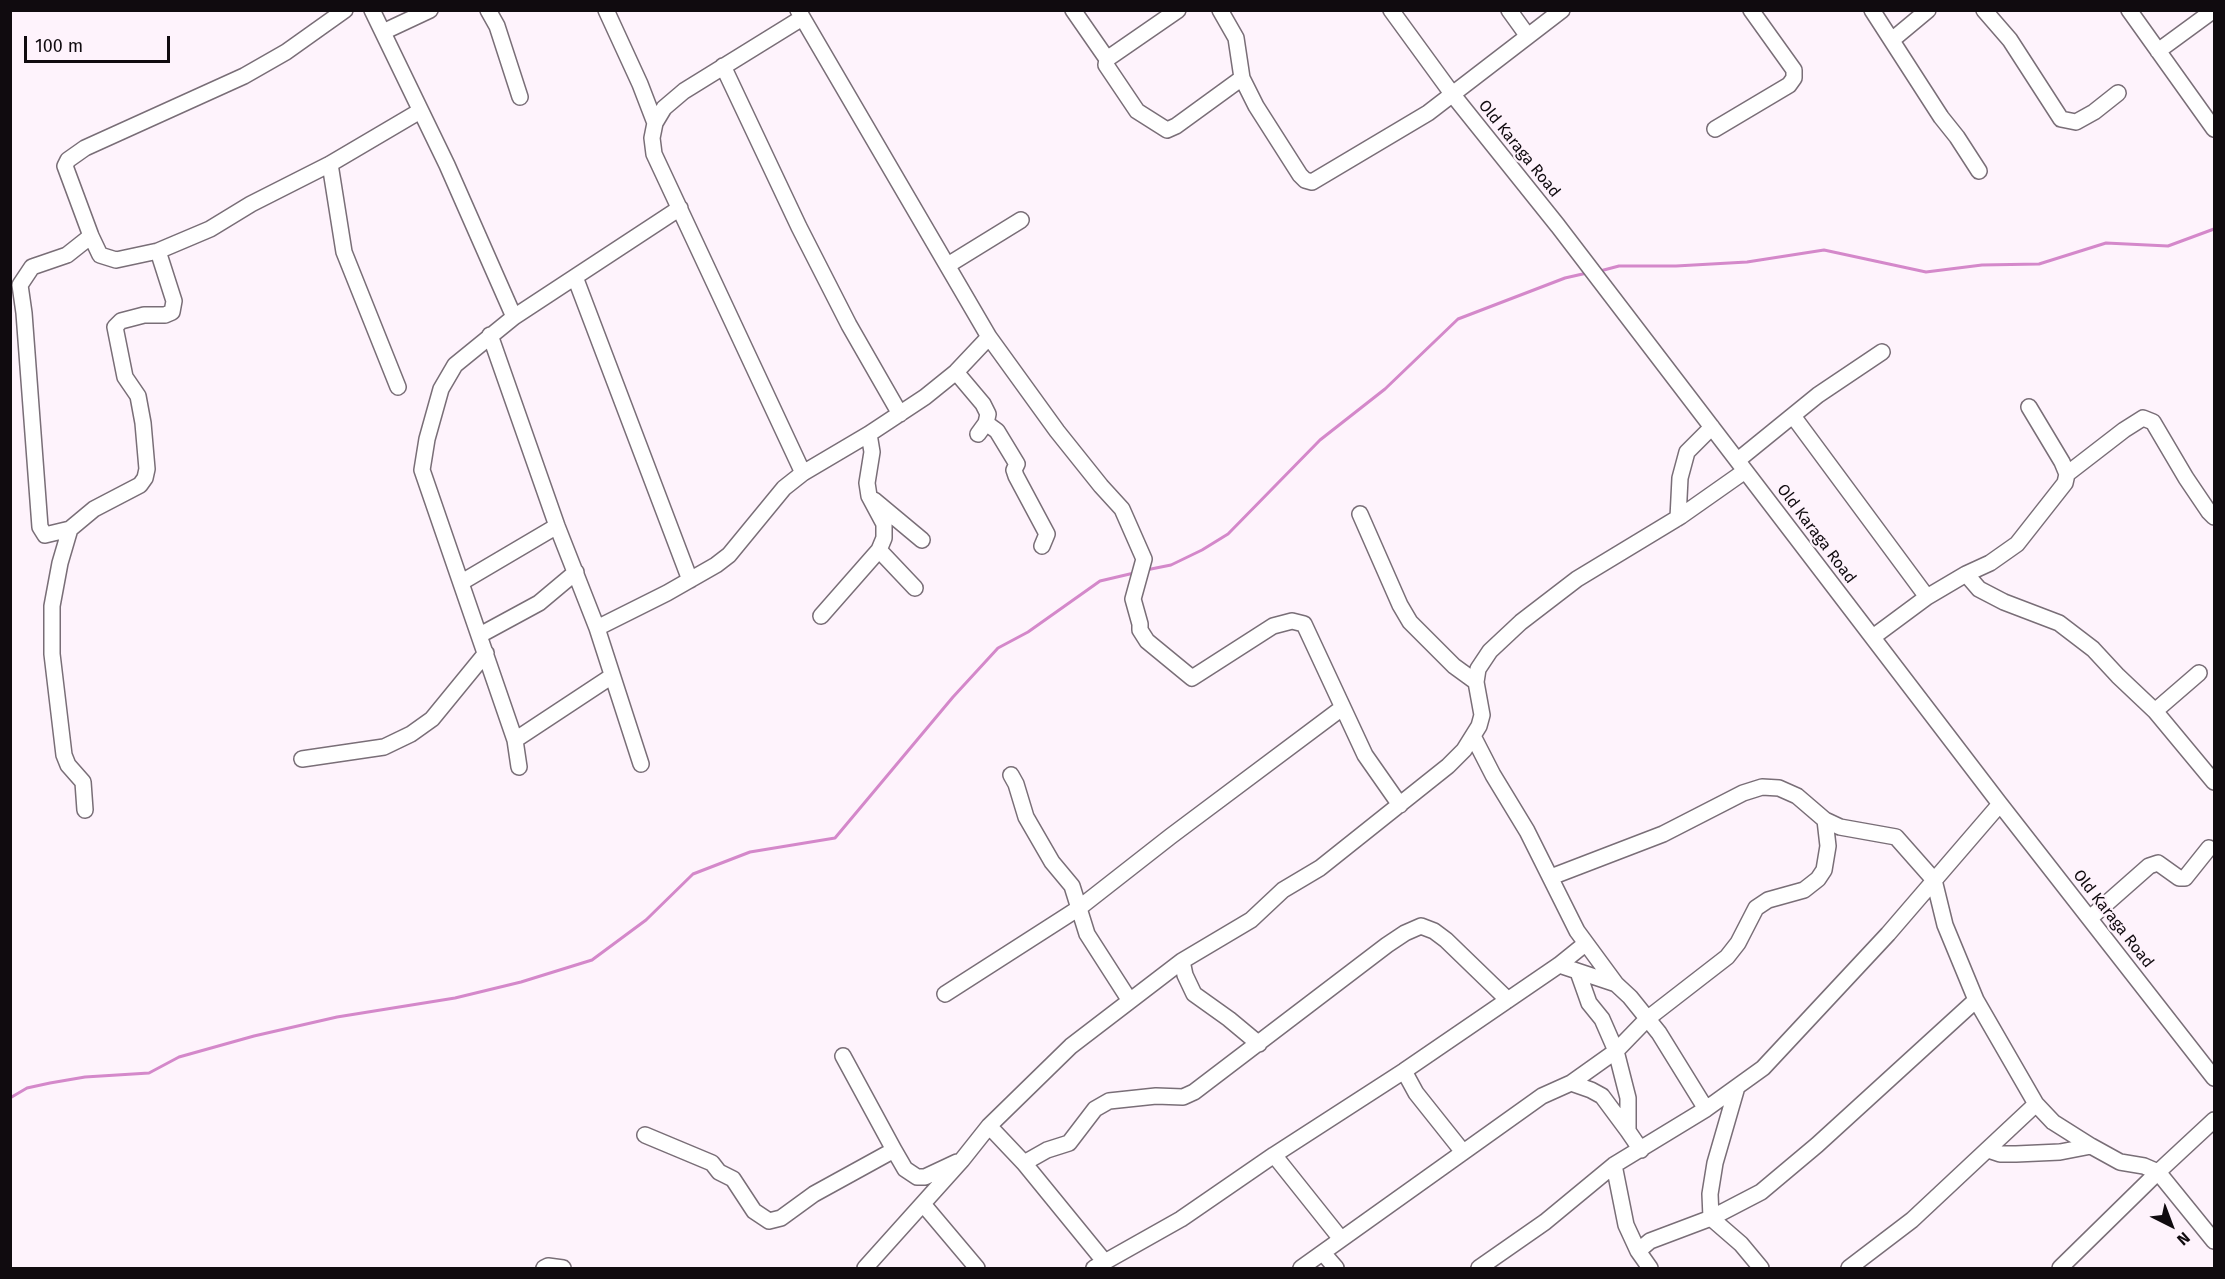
<!DOCTYPE html>
<style>
body{margin:0}
#map{position:relative;width:2225px;height:1279px;overflow:hidden;background:#fef3fc;font-family:"Fira Sans",sans-serif}
canvas{display:block}
.frame{position:absolute;inset:0;border:12px solid #100b0f;pointer-events:none}
.north{position:absolute;left:2141px;top:1195px;width:60px;height:60px;-webkit-text-stroke:4px #fef3fc;paint-order:stroke;rotate:138deg;font-size:16px;font-weight:700;line-height:24px;text-align:center;color:#100b0f}
.north::after{content:'';display:block;margin:auto;width:21px;height:27px;background:#100b0f;clip-path:polygon(50% 0,100% 100%,50% 72%,0 100%)}
.scale{position:absolute;left:24px;top:36px;width:146px;height:27px;box-sizing:border-box;border:3px solid #100b0f;border-top:0;padding-left:8px;font-size:18px;line-height:21px;white-space:nowrap;color:#100b0f;-webkit-text-stroke:4px #fef3fc;paint-order:stroke}
</style>
<div id="map">
<canvas width="2225" height="1279"></canvas>
<div class="frame"></div>
<div class="north">N</div>
<div class="scale">100 m</div>
</div>
<script>
const g = document.querySelector('canvas').getContext('2d');
g.lineJoin = 'round';
const poly = rows => new Path2D(rows.map(r => 'M' + r).join(''));
function strokePath(path, color, width, dash) { g.strokeStyle = color; g.lineWidth = width; g.lineCap = dash ? 'butt' : 'round'; g.setLineDash(dash || []); g.stroke(path); }
function label(font, color, halo, rows, align = 'center') {
  g.font = font + ' "Fira Sans",sans-serif'; g.lineWidth = 4.5; g.setLineDash([]); g.textBaseline = 'middle'; g.strokeStyle = halo; g.fillStyle = color; for (const [text, x, y, turn = 0] of rows) {
    g.save(); g.translate(x, y); g.rotate((+turn || 0) * Math.PI / 180); g.textAlign = isNaN(turn) ? turn : align; if (halo) g.strokeText(text, 0, 0); g.fillText(text, 0, 0); g.restore();
  }
}
const stream = poly([
 [1600,271,1619,266,1676,266,1747,262,1824,250,1926,272,1982,265,2039,264,2106,243,2168,246,2214,229],
 [1146,570,1171,565,1202,550,1228,534,1320,440,1385,389,1458,319,1565,278,1587,273],
 [10,1098,27,1088,50,1083,85,1077,149,1073,179,1057,254,1036,337,1017,455,998,521,982,592,960,646,920,693,874,750,852,835,838,953,697,998,648,1028,632,1100,581,1134,573]
]);
const minor = poly([
 [345,10,286,52,244,76,85,148,68,160,65,166,91,236,100,255,116,260,158,251,210,229,251,204,330,164,420,111],
 [372,10,447,165,514,317],
 [488,10,497,26,520,97],
 [606,10,640,84,655,123],
 [1073,10,1107,59],
 [1178,10,1107,59,1106,65,1137,111,1167,130,1176,126,1242,78],
 [1220,10,1236,38,1242,78,1256,106,1300,175,1305,180,1312,182,1428,113,1562,10],
 [1391,10,1453,95,1558,226,2000,804,2214,1078],
 [1509,10,1527,35],
 [1872,10,1941,117,1957,137,1979,171],
 [1984,10,2010,40,2061,119,2076,122,2094,112,2118,93],
 [2129,10,2214,129],
 [802,18,684,91,664,108,655,123,652,138,654,154,803,473],
 [383,32,430,10],
 [1892,40,1928,10],
 [2158,51,2214,10],
 [723,66,799,227,849,325,900,414],
 [1715,129,1789,85,1794,78,1794,70,1751,10],
 [330,164,344,252,398,387],
 [91,236,67,255,32,267,20,285,24,313,40,527,45,535,70,529,94,509,140,485,145,478,147,469,143,423,138,396,125,377,115,327,121,321,144,315,165,315,172,312,174,301,158,251],
 [948,265,1021,220],
 [575,277,690,580],
 [490,335,557,526,597,628,641,764],
 [989,337,1057,431,1101,486,1122,509,1144,559,1133,599,1140,624,1140,630,1147,641,1192,678,1273,626,1292,621,1304,624,1365,755,1400,805],
 [956,372,983,404,988,414,986,423,978,434],
 [1793,416,1927,597],
 [986,423,997,431,1017,464,1014,470,1016,476,1047,534,1042,546],
 [869,434,872,452,867,483,869,496,884,524,884,538,879,550,915,588],
 [1738,460,1818,395,1882,352],
 [2067,474,2124,430,2143,418,2153,422,2186,478,2209,512,2214,517],
 [874,500,922,540],
 [1360,514,1400,605,1410,622,1454,666,1476,682],
 [1678,518,1680,478,1687,452,1712,427],
 [70,529,60,563,52,606,52,654,64,755,68,765,83,782,85,810],
 [1966,574,1979,589,2004,602,2059,623,2093,649,2118,676,2155,711,2214,782],
 [462,582,557,526],
 [821,616,879,550],
 [597,628,667,593,716,565,729,555,784,488,803,473,869,434,925,397,956,372,989,337,798,10],
 [480,635,539,603,576,572],
 [1873,637,1927,597,1966,574,1990,563,2017,544,2065,483,2067,474,2062,462,2029,407],
 [2155,711,2199,673],
 [1473,736,1493,775,1527,831,1577,931,1616,984],
 [515,740,612,676],
 [302,759,384,747,411,734,432,719,486,653],
 [519,767,515,740,422,470,427,439,441,389,455,365,514,317,680,208],
 [1011,775,1016,784,1026,817,1052,862,1072,886,1087,934,1130,1001],
 [1551,877,1663,834,1743,793,1762,787,1779,788,1797,796,1825,820,1840,827,1896,837,1934,880,1945,925,1976,1000,2036,1104,1912,1220,1849,1268],
 [2090,918,2149,866,2158,863,2179,878,2185,878,2209,848],
 [1182,961,1185,975,1194,994,1229,1019,1259,1044],
 [1559,965,1616,984,1630,997,1659,1033,1706,1109],
 [1578,972,1589,1003,1602,1019,1616,1051,1628,1098,1628,1131,1641,1150],
 [945,994,1079,908,1171,836,1342,708],
 [843,1056,894,1150],
 [1404,1071,1416,1093,1463,1152],
 [1571,1083,1591,1090,1602,1096,1628,1131],
 [1737,1087,1715,1163,1710,1194,1711,1218,1741,1244,1761,1268],
 [2036,1104,2053,1122,2091,1146,2120,1162,2144,1166,2158,1172,2214,1241],
 [989,1126,1024,1163,1104,1261],
 [645,1135,712,1163,719,1172,733,1179,754,1211,769,1221,781,1218,814,1194,894,1150,905,1169,917,1177,925,1177,957,1162],
 [1988,1150,2000,1154,2016,1154,2060,1152,2091,1146],
 [1274,1155,1341,1239],
 [1024,1163,1047,1150,1069,1143,1095,1109,1109,1101,1156,1096,1183,1097,1194,1092,1387,945,1405,933,1421,926,1434,931,1446,940,1508,1000],
 [1614,1165,1626,1225,1638,1251,1650,1268],
 [923,1204,977,1268],
 [1638,1251,1650,1241,1711,1218,1761,1192,1817,1145,1976,1000],
 [1323,1253,1336,1268],
 [544,1268,548,1266,563,1268],
 [865,1268,962,1160,989,1126,1071,1046,1182,961,1251,920,1283,890,1320,868,1448,766,1464,750,1479,726,1482,715,1476,682,1478,669,1490,651,1521,622,1577,579,1681,516,1745,471],
 [1094,1268,1181,1219,1274,1155,1404,1071,1559,965,1585,944],
 [1301,1268,1542,1096,1571,1083,1616,1051,1647,1019,1727,957,1738,943,1756,908,1768,900,1804,890,1818,879,1824,870,1828,846,1825,820],
 [1479,1268,1545,1222,1614,1165,1706,1109,1763,1068,1888,934,2000,804],
 [2060,1268,2158,1172,2214,1120]
]);
const streetNames = [
 ["Old Karaga Road",1519,149,51],
 ["Old Karaga Road",1816,534,53],
 ["Old Karaga Road",2113,919,52]
];
strokePath(stream, '#d488ca', 3);
strokePath(minor, '#796e77', 18);
strokePath(minor, '#fff', 15);
label('16px', '#100b0f', '#fef3fc', streetNames);
</script>
